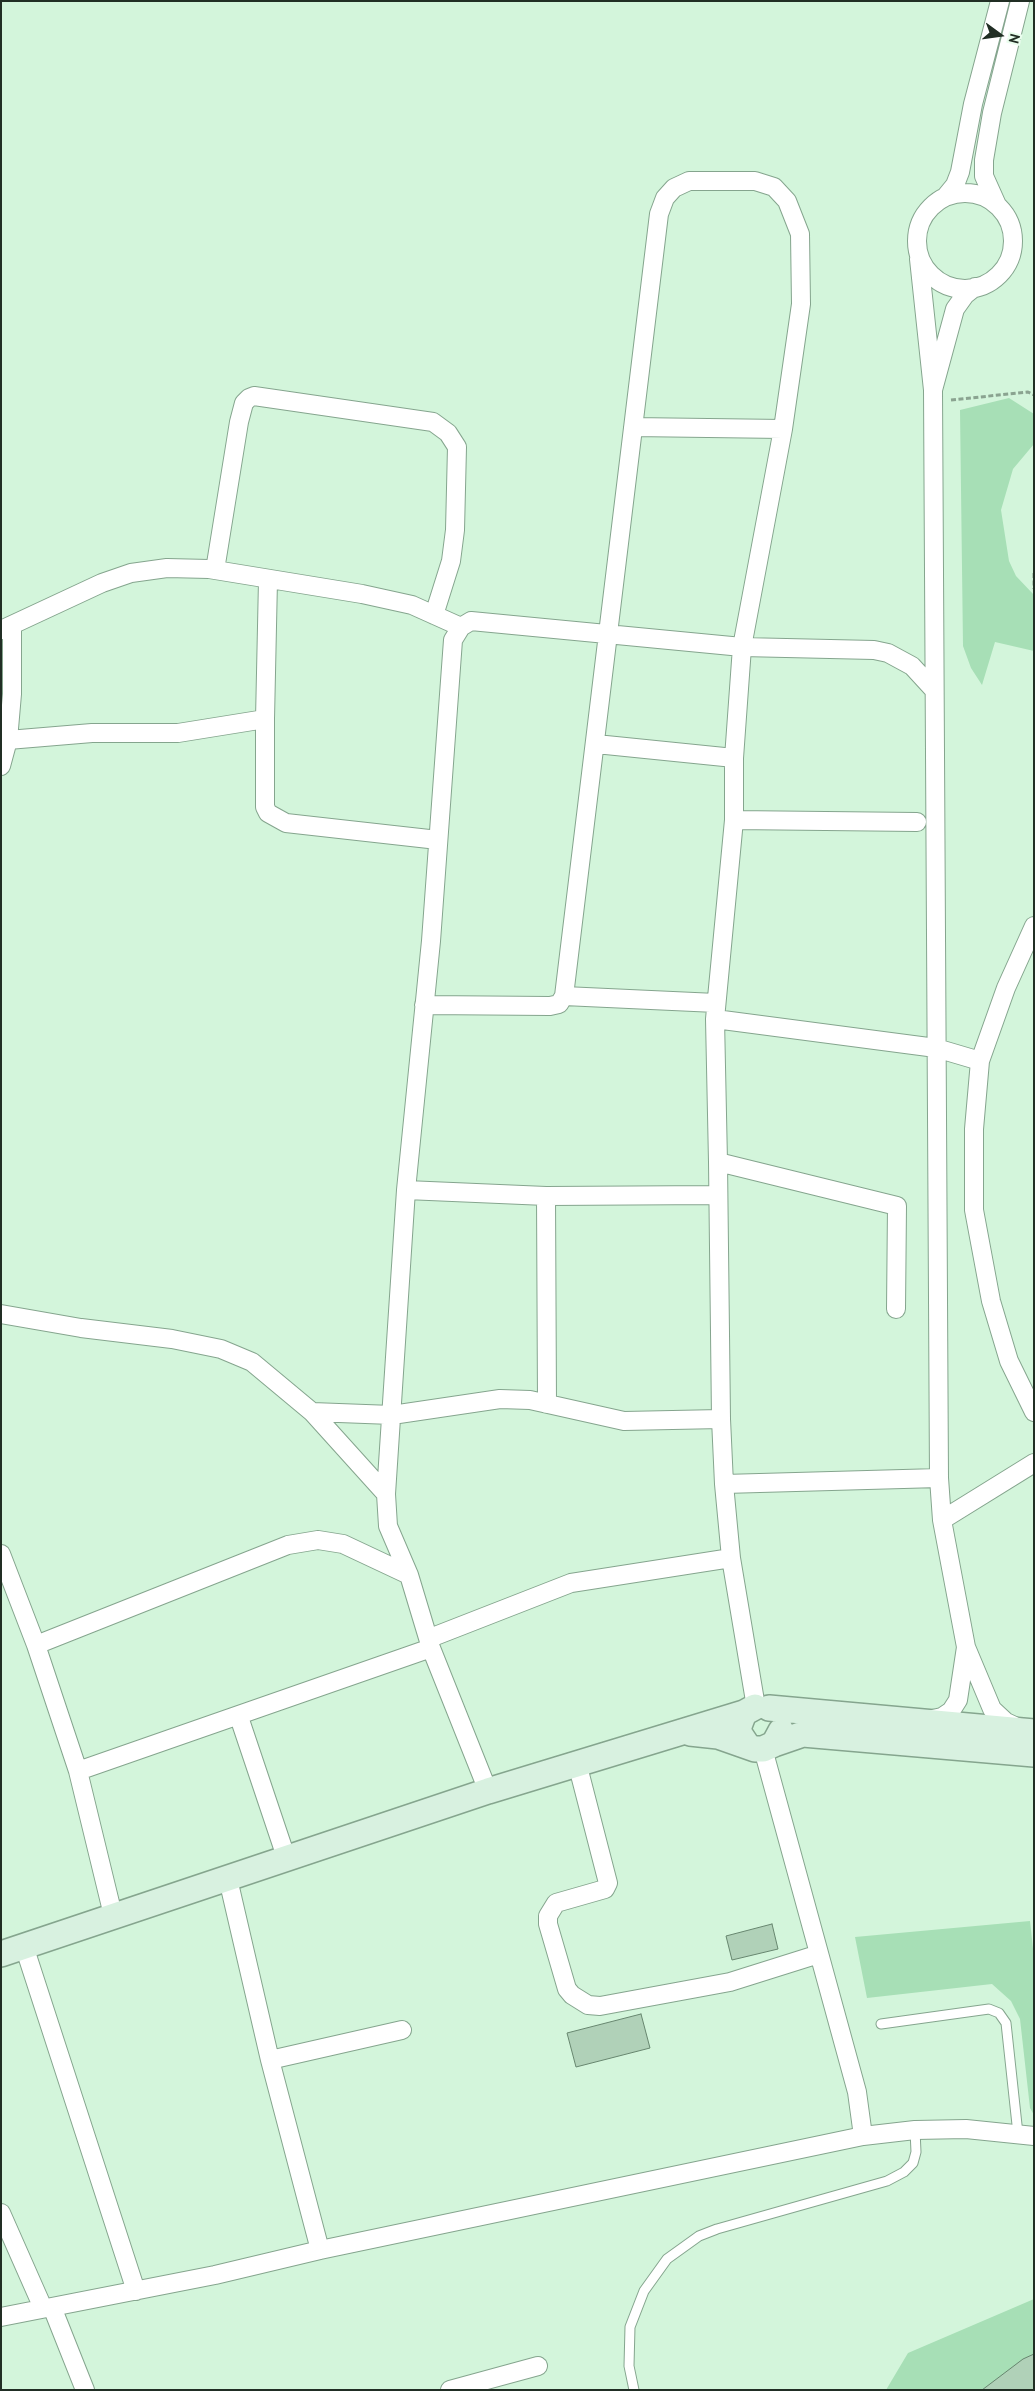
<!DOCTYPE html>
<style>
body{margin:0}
#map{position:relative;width:1035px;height:2391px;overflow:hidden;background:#d3f5db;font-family:"PT Sans",sans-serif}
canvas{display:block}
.frame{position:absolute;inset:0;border:2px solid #212e24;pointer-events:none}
.north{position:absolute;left:975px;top:10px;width:50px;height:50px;-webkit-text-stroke:4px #eafeee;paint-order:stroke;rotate:104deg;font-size:14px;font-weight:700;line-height:20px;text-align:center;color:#212e24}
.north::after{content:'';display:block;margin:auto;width:18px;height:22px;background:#212e24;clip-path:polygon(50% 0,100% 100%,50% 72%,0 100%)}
</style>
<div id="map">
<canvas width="1035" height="2391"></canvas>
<div class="frame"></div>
<div class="north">N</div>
</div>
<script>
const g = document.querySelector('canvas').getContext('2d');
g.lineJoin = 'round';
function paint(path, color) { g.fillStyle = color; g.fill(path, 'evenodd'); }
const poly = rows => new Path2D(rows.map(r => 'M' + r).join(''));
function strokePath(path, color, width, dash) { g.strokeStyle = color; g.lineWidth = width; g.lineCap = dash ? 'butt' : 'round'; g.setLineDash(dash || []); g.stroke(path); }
const green = poly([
 [1009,398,1034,414,1034,444,1013,469,1001,510,1009,561,1016,576,1034,595,1034,651,995,642,982,685,971,668,963,646,960,410],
 [1030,1921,1034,1958,1034,2115,1030,2108,1020,2019,1011,2001,992,1984,867,1998,855,1937],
 [1034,2299,1034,2390,886,2390,908,2353]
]);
const building = poly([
 [772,1924,778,1949,732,1960,726,1936,772,1924],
 [641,2014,650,2048,576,2067,567,2033,641,2014],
 [1034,2354,1034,2390,982,2390,1023,2359,1034,2354]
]);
const path = poly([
 [951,400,1028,392,1034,395],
 [1034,573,1034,589]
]);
const lane = poly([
 [881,2024,989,2009,999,2013,1006,2023,1018,2134],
 [634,2390,629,2366,630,2327,644,2291,667,2259,699,2236,717,2229,887,2181,904,2172,913,2163,916,2152,915,2130]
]);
const street = poly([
 '917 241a48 48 0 1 1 96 0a48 48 0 1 1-96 0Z',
 [946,196,955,185,960,172,973,104,1000,1],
 [997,205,984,176,984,160,992,113,1020,1],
 [919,259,933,390,955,309,965,295,975,287],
 [933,390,939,1478,942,1520,966,1647],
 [633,427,783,429],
 [215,570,239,422,244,403,249,398,254,396,433,422,448,433,457,447,455,530,451,561,434,615],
 [268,580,265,719,265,807,268,813,286,823,438,840],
 [1,630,102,583,131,573,167,568,209,569,362,594,412,605,461,627],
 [8,740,92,733,178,733,265,719],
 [596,744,734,758],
 [1,766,8,740,12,694,12,626],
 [734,820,917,822],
 [1034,926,1006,988,980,1061,974,1129,974,1210,991,1301,1009,1361,1034,1412],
 [564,996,716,1003],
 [424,1005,550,1006,559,1004,564,996,659,214,665,198,674,188,689,181,755,181,774,187,787,201,800,234,801,304,783,429,742,647,874,650,888,653,912,666,934,690],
 [715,1019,936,1048,980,1061],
 [406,1190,431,941,453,640,461,627,471,621,742,647,734,758,734,820,715,1019,718,1162],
 [546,1196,547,1404],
 [1,1314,81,1328,172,1339,221,1349,252,1362,312,1412,386,1494],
 [312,1412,392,1415,500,1399,530,1400,624,1421,721,1419],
 [724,1484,939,1478],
 [942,1520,1034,1463],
 [1,1554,36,1645,78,1771,113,1915],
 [430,1638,571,1583,731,1558],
 [36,1645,288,1545,318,1540,343,1544,409,1575],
 [756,1707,731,1558,724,1484,721,1419,718,1162,897,1206,896,1309],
 [239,1717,287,1860],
 [928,1720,942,1717,951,1711,958,1700,966,1647,992,1709,1006,1722,1021,1729],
 [763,1749,857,2092,863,2136],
 [577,1763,608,1883,605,1889,556,1903,548,1916,548,1924,567,1989,572,1995,588,2005,600,2006,730,1982,819,1954],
 [78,1771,431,1648],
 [488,1791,431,1648,409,1575,388,1526,386,1494,406,1190,546,1196,718,1195],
 [228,1879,270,2060,320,2250],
 [24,1946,136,2291],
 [270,2060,402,2030],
 [1,2213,43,2308],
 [52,2307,85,2390],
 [1,2317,215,2275,320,2250,863,2136,915,2130,966,2129,1034,2136],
 [450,2390,538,2366]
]);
const secondary = poly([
 [769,1708,1034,1732],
 [690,1733,718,1736,755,1749,763,1749,774,1744,781,1731],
 [774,1744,803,1734,1034,1754],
 [747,1745,739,1733,739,1726,744,1713,755,1707],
 [1,1954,488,1791,744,1713]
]);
paint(green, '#a7dfb6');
paint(building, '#b0d1b8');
strokePath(building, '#67866f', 1);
strokePath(lane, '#85a58e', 11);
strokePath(street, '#85a58e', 20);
strokePath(secondary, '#85a58e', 28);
strokePath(path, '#8aa390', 3, [5, 2.5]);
strokePath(lane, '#fff', 9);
strokePath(street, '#fff', 18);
strokePath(secondary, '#d8f1e0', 25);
</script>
